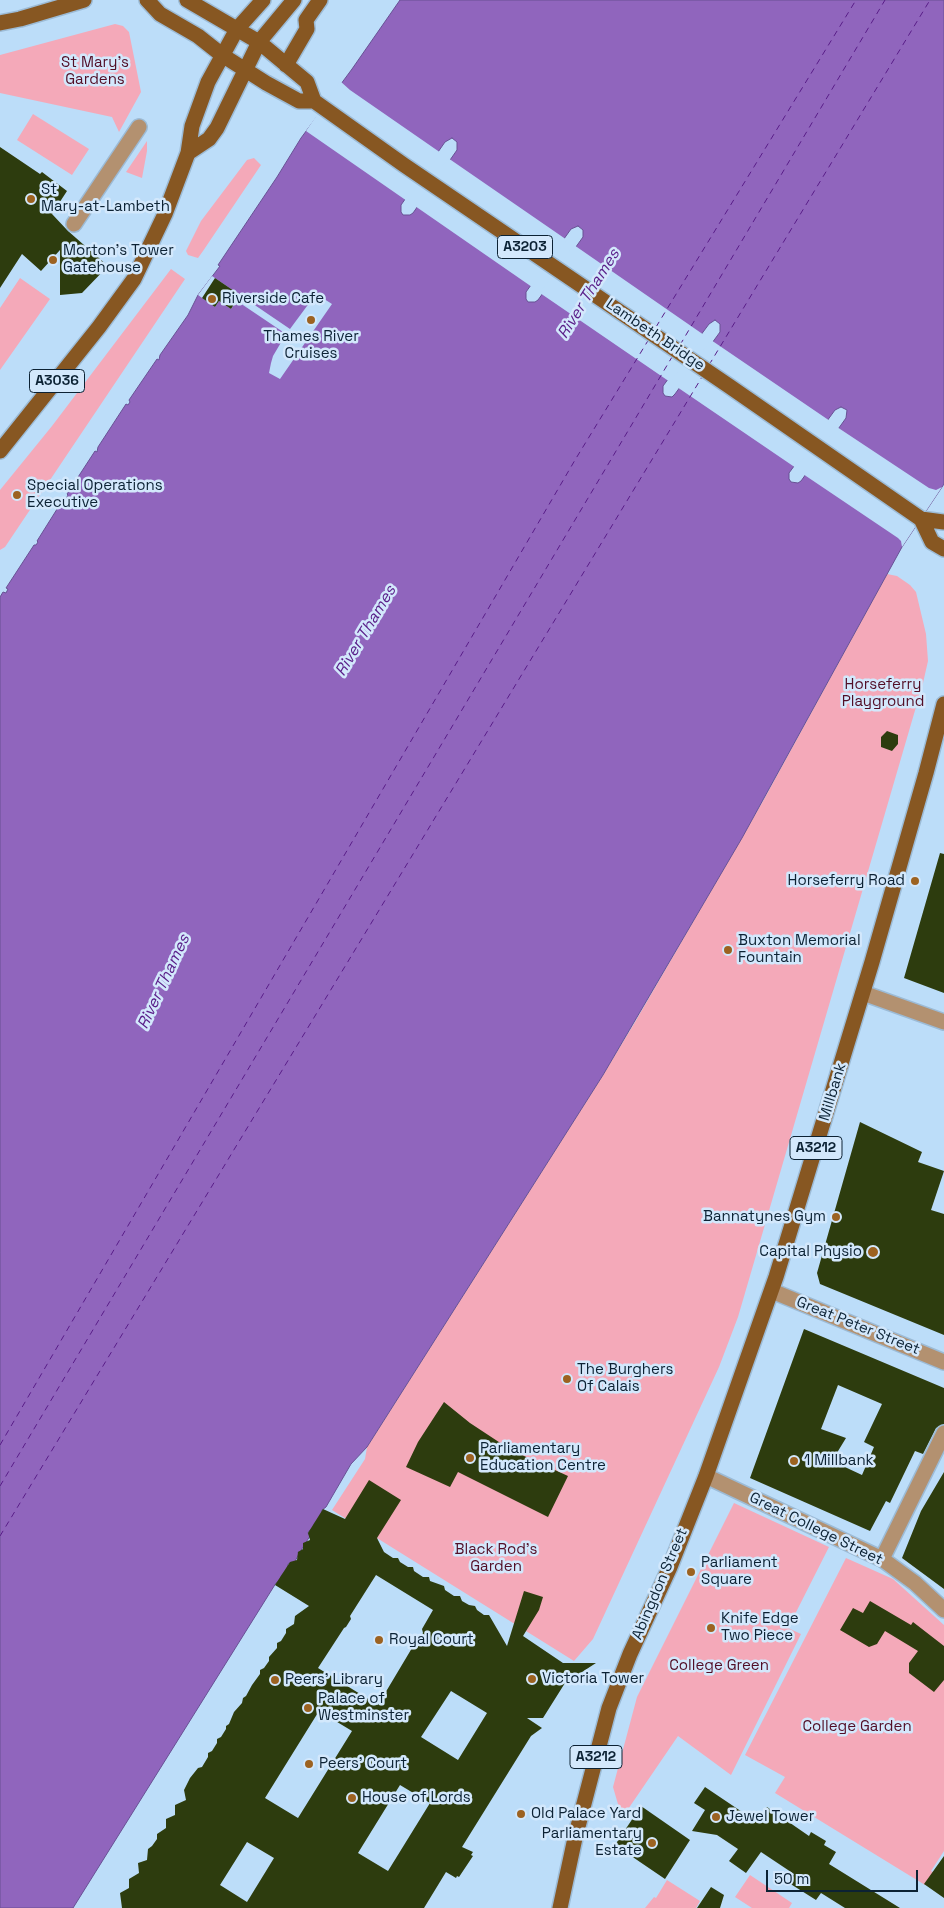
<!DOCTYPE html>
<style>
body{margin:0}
#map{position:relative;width:944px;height:1908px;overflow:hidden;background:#bcddf9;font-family:"Space Grotesk",sans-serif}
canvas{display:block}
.scale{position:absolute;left:766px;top:1870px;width:152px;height:22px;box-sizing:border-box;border:2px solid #0c2234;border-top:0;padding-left:6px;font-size:15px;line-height:18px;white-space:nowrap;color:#0c2234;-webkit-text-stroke:4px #d3e8fc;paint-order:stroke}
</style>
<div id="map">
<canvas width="944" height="1908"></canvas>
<div class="scale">50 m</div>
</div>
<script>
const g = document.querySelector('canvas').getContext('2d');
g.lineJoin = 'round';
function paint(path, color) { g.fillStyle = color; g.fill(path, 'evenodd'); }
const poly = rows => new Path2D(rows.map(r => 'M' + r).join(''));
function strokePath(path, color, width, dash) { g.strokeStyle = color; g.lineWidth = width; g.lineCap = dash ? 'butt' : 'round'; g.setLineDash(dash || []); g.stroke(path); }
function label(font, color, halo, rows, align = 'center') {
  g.font = font + ' "Space Grotesk",sans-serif'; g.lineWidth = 5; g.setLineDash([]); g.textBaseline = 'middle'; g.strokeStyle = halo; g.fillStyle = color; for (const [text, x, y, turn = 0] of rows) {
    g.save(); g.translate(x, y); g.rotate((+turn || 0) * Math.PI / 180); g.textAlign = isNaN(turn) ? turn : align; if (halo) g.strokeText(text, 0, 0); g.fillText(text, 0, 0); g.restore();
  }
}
const green = poly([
 [115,24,123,26,129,32,141,92,119,132,112,117,0,93,0,55],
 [33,114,89,149,72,175,17,140],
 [147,141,147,151,142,178,126,172],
 [254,158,261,165,203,251,198,258,188,255,186,251,201,221,247,160],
 [171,269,185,279,5,547,0,550,0,490,52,426],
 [20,278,50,299,0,370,0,308],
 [887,574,897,576,910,585,916,592,926,634,928,661,923,683,738,1317,719,1367,593,1639,574,1661,332,1510,365,1459,367,1447,603,1075,635,1022,763,801],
 [734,1503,829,1547,788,1628,801,1634,731,1775,678,1736,622,1818,613,1787,637,1697],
 [846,1558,893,1579,944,1625,944,1851,931,1871,933,1872,925,1885,775,1793,785,1777,745,1755],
 [750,1875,792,1903,789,1908,752,1908,735,1897],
 [667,1880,700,1901,696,1908,645,1908,654,1897,656,1898]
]);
const water = poly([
 [400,0,944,0,944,484,902,547,742,838,603,1075,367,1447,351,1464,326,1507,322,1510,321,1515,314,1524,314,1526,309,1531,308,1533,310,1536,300,1552,298,1552,299,1554,294,1563,292,1562,288,1564,287,1569,281,1576,281,1579,276,1583,73,1908,0,1908,0,597,3,592,6,593,8,589,6,588,34,545,36,545,38,542,37,541,64,498,66,499,68,495,67,494,95,451,97,452,98,447,126,404,128,405,130,402,129,400,157,359,159,360,160,355,188,315,198,295,220,266,218,265,277,177,301,138,352,69,400,0],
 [452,138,457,142,457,150,413,213,410,215,403,215,401,212,401,205,445,142,452,138],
 [578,226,583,230,583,237,538,300,535,302,528,302,526,299,526,292,571,229,578,226],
 [715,320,720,324,720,332,675,394,672,397,665,396,663,393,663,386,709,324,715,320],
 [841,407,847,410,846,418,801,481,798,483,791,482,789,479,789,473,835,410,841,407]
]);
const pier = poly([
 [340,81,350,90,441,153,407,201,306,131],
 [448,158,567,240,532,287,415,206],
 [574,245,704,335,670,382,540,293],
 [212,276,290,329,307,306,314,300,321,297,332,304,280,379,269,373,271,363,273,356,286,334,237,301,231,309,219,301,215,307,198,295],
 [711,340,830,421,796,468,677,387],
 [837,427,929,488,936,490,942,487,902,547,901,541,898,538,803,474]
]);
const ferry = poly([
 [656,327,856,0],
 [680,345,885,0],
 [709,365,930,0],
 [0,1445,575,460,649,339],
 [0,1486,672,357],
 [0,1536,702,377]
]);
const building = poly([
 [0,147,40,174,42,172,67,191,52,214,68,231,108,266,82,293,60,295,60,250,41,271,22,254,0,288],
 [215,278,240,295,231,309,219,301,215,307,202,298],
 [887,731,898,735,898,744,892,751,881,747,881,737],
 [940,853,944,854,944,993,904,978],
 [860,1122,922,1152,918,1162,944,1171,931,1210,944,1214,944,1335,820,1284,817,1273],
 [804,1329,944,1388,944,1424,936,1428,923,1454,915,1451,890,1503,886,1501,870,1531,750,1478],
 [838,1385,882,1404,864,1442,874,1447,862,1475,832,1461,846,1438,821,1429],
 [444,1402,470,1423,511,1450,568,1476,548,1517,458,1472,450,1487,406,1467,418,1442],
 [944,1472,944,1589,902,1558,921,1511],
 [369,1480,401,1500,377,1538,384,1552,393,1558,398,1558,400,1562,408,1567,413,1567,414,1571,423,1577,429,1577,430,1581,444,1586,445,1590,454,1596,460,1596,462,1601,469,1605,475,1606,477,1610,484,1615,489,1615,507,1646,524,1591,543,1597,539,1610,523,1636,563,1663,596,1663,565,1683,543,1718,527,1718,542,1728,531,1736,462,1847,473,1852,471,1855,473,1856,459,1877,457,1876,456,1878,446,1872,424,1908,122,1908,120,1893,129,1888,129,1879,139,1873,138,1863,147,1860,148,1849,152,1846,157,1839,157,1834,166,1828,166,1819,175,1815,175,1805,186,1800,184,1790,190,1778,198,1768,202,1767,208,1757,208,1753,212,1751,217,1743,217,1739,221,1737,226,1729,226,1726,229,1724,234,1712,242,1703,243,1698,246,1696,252,1685,260,1674,260,1670,264,1668,269,1661,269,1657,277,1648,277,1643,281,1641,286,1633,286,1629,294,1624,295,1616,309,1606,275,1585,290,1562,297,1560,298,1552,303,1549,303,1543,310,1540,308,1533,323,1509,345,1519],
 [376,1575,433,1610,422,1629,423,1633,415,1647,412,1648,378,1705,318,1668,344,1628,346,1627,351,1619,350,1616],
 [451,1691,487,1713,458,1760,421,1737],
 [319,1711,352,1731,298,1818,265,1798],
 [400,1785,430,1803,388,1871,358,1853],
 [247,1842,274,1858,247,1902,220,1885],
 [870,1601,911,1625,913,1622,944,1646,944,1680,934,1692,909,1673,909,1663,918,1651,885,1631,877,1644,869,1647,840,1630,853,1608,863,1613],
 [705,1787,757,1822,767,1807,809,1836,811,1832,826,1841,824,1845,836,1852,829,1864,900,1908,845,1908,821,1893,816,1900,789,1883,794,1874,761,1852,746,1873,729,1861,738,1849,717,1835,692,1831,705,1810,694,1803],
 [641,1806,690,1840,665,1879,615,1845],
 [944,1856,944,1898,924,1884],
 [711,1887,724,1895,720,1908,697,1908]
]);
const street = poly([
 [74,224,139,127],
 [863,993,944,1022],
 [772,1291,944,1362],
 [706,1476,882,1559,915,1583,944,1610],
 [882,1559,944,1433]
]);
const primary = poly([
 [147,0,160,14,198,36,222,55,266,83,299,101,314,101],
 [187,0,259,42,307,82,314,101,404,165,729,386,921,519,944,522],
 [0,23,20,19,84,0],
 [286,65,307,29,306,20,320,0],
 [188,153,209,139,217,128,259,42,294,0],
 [0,451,99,327,134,279,165,214,188,153,192,126,208,82,237,29,263,0],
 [921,519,932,542,944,549],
 [560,1908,575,1838,609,1708,630,1654,670,1567,706,1476,776,1277,872,962,926,773,944,704]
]);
const markers = [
 [31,199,5,"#9c6221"],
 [53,260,5,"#9c6221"],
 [212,299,5,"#9c6221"],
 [311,320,5,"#9c6221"],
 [17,495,5,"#9c6221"],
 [915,881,5,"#9c6221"],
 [728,950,5,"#9c6221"],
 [836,1217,5,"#9c6221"],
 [873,1252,6,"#9c6221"],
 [567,1379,5,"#9c6221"],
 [470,1458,5,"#9c6221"],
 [794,1461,5,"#9c6221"],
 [691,1572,5,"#9c6221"],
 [711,1628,5,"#9c6221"],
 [379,1640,5,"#9c6221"],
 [532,1679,5,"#9c6221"],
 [275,1680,5,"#9c6221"],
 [308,1708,5,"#9c6221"],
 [309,1764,5,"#9c6221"],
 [352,1798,5,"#9c6221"],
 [521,1814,5,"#9c6221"],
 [716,1817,5,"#9c6221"],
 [652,1843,5,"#9c6221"]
];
const shields = [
 [525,247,55],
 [57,381,55],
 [816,1148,52],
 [596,1757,52]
];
const shieldNames = [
 ["A3203",525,247],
 ["A3036",57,381],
 ["A3212",816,1148],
 ["A3212",596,1757]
];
const parkNames = [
 ["St Mary's",95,63],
 ["Gardens",95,80],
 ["Horseferry",883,685],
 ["Playground",883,702],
 ["Black Rod's",496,1550],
 ["Garden",496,1567],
 ["College Green",719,1666],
 ["College Garden",857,1727]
];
const poiNames = [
 ["St",41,190],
 ["Mary-at-Lambeth",41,207],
 ["Morton's Tower",63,251],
 ["Gatehouse",63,268],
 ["Riverside Cafe",222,299],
 ["Thames River",311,337,"center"],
 ["Cruises",311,354,"center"],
 ["Special Operations",27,486],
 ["Executive",27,503],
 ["Horseferry Road",905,881,"right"],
 ["Buxton Memorial",738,941],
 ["Fountain",738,958],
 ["Bannatynes Gym",826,1217,"right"],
 ["Capital Physio",862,1252,"right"],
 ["The Burghers",577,1370],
 ["Of Calais",577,1387],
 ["Parliamentary",480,1449],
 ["Education Centre",480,1466],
 ["1 Millbank",804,1461],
 ["Parliament",701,1563],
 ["Square",701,1580],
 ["Knife Edge",721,1619],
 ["Two Piece",721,1636],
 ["Royal Court",389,1640],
 ["Victoria Tower",542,1679],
 ["Peers' Library",285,1680],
 ["Palace of",318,1699],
 ["Westminster",318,1716],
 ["Peers' Court",319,1764],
 ["House of Lords",362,1798],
 ["Old Palace Yard",531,1814],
 ["Jewel Tower",726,1817],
 ["Parliamentary",642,1834,"right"],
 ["Estate",642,1851,"right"]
];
const streetNames = [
 ["Lambeth Bridge",655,335,34],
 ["Millbank",833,1092,-73],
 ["Great Peter Street",858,1326,22],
 ["Great College Street",816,1529,26],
 ["Abingdon Street",660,1584,-67]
];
const waterNames = [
 ["River Thames",589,294,-58],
 ["River Thames",366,631,-59],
 ["River Thames",164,982,-65]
];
paint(green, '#f4a9b9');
paint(water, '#9065bd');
strokePath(water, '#685194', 1);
paint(pier, '#bcddf9');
strokePath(ferry, '#591d88', 1, [6, 5]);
paint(building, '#2d3c0e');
strokePath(street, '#9cbbd6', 18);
strokePath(primary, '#9cbbd6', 18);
strokePath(street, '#b39170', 15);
strokePath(primary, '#875722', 15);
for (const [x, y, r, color] of markers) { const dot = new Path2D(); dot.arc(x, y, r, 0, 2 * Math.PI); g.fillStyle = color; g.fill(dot); strokePath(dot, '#d3e8fc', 2); }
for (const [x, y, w] of shields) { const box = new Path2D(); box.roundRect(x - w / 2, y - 11.5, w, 23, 4); g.fillStyle = '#d3e8fc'; g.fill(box); strokePath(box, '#0c2234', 1); }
label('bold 14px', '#0c2234', null, shieldNames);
label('15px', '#520e26', '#d3e8fc', parkNames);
label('15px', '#0c2234', '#d3e8fc', poiNames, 'left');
label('15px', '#0c2234', '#d3e8fc', streetNames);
label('italic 16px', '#591d88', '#d3e8fc', waterNames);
</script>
